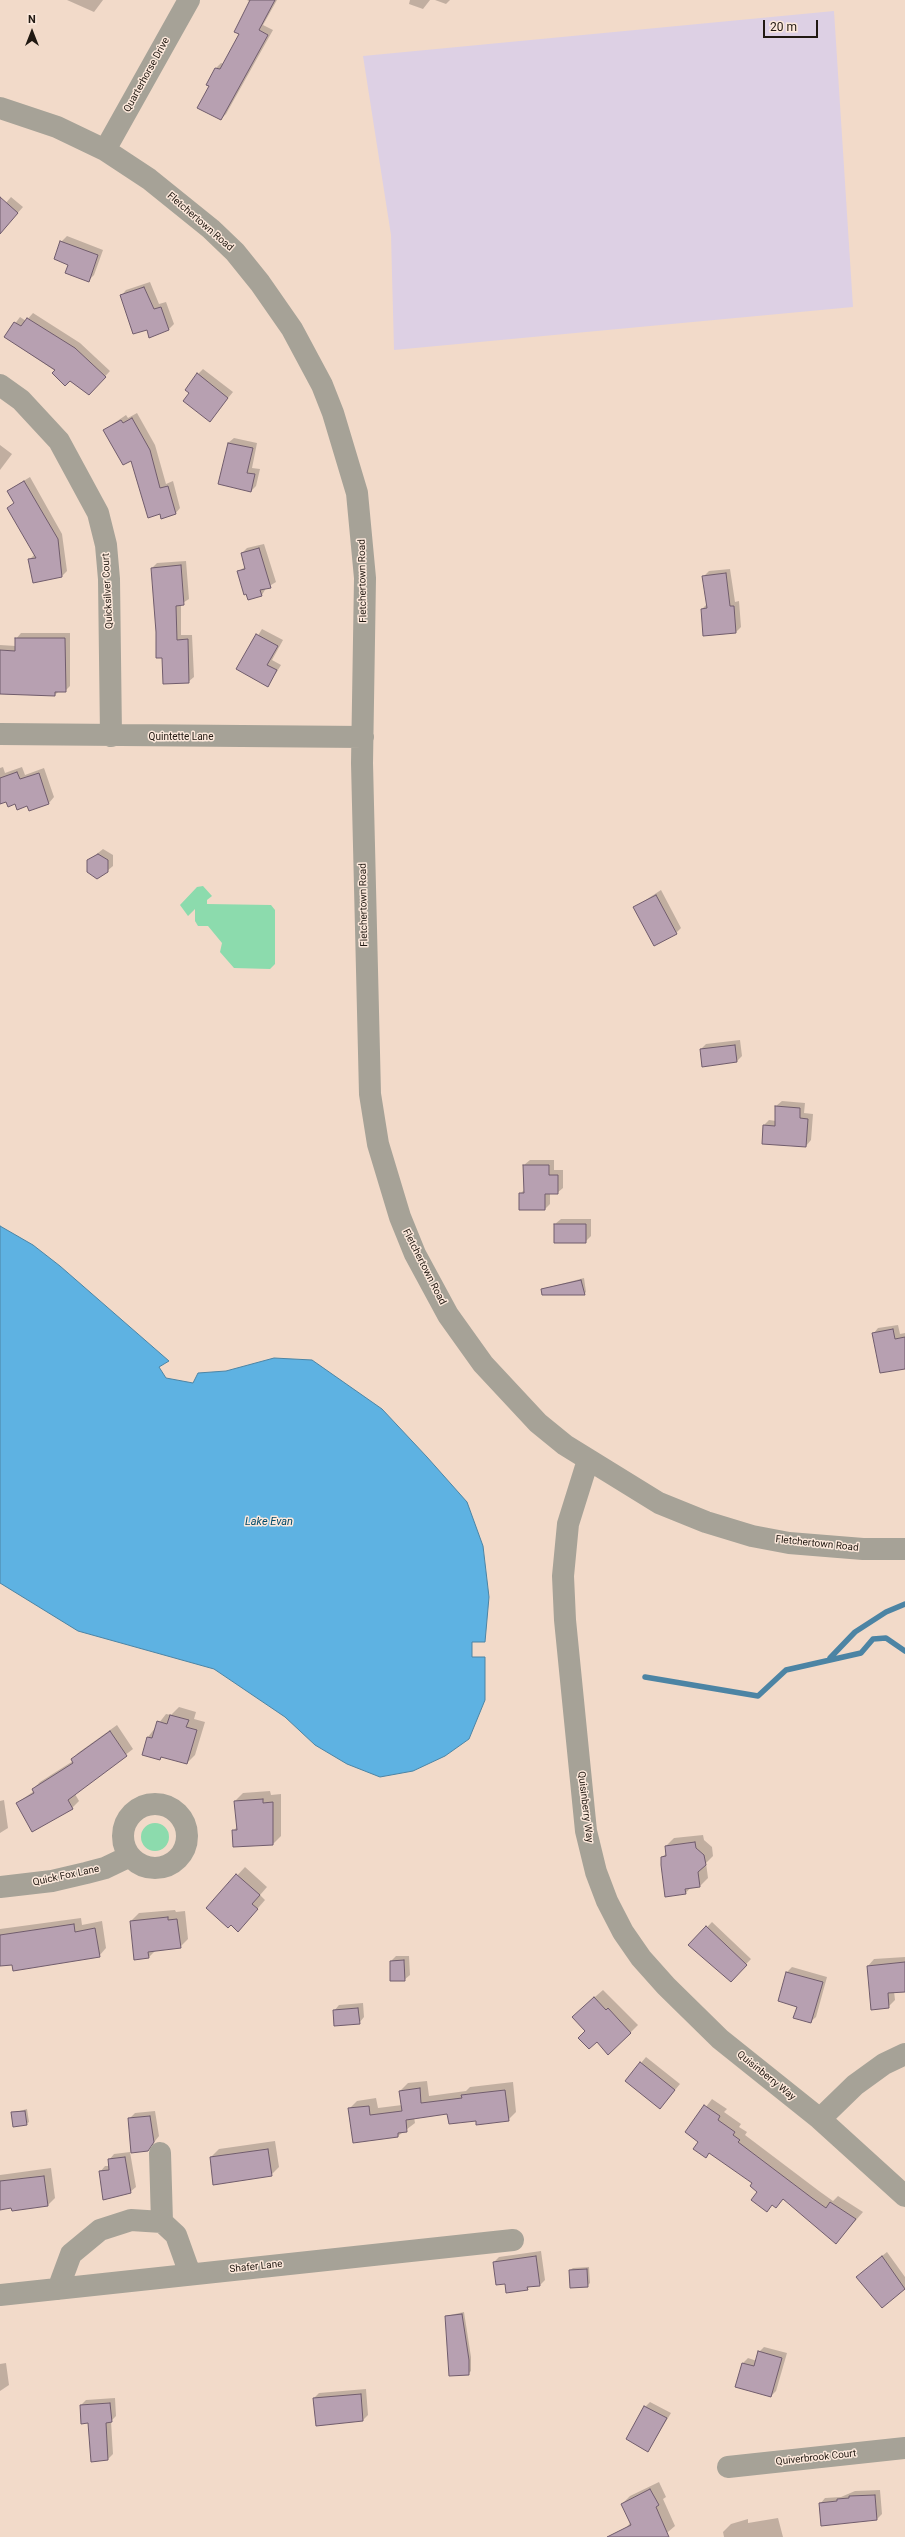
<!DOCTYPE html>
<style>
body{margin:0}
#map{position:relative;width:905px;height:2537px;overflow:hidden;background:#f2dac9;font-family:Roboto,sans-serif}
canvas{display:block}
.north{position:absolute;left:12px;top:12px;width:40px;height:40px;-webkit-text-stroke:3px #fce8db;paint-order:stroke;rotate:0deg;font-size:11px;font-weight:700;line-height:16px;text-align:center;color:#211912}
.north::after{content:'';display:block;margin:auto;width:14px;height:18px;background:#211912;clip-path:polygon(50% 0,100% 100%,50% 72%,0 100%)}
.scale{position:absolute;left:763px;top:20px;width:55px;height:18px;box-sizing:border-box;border:2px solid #211912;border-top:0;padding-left:5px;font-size:12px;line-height:14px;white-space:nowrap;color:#211912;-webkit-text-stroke:3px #fce8db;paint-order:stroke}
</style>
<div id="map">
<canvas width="905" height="2537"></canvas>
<div class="north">N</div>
<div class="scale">20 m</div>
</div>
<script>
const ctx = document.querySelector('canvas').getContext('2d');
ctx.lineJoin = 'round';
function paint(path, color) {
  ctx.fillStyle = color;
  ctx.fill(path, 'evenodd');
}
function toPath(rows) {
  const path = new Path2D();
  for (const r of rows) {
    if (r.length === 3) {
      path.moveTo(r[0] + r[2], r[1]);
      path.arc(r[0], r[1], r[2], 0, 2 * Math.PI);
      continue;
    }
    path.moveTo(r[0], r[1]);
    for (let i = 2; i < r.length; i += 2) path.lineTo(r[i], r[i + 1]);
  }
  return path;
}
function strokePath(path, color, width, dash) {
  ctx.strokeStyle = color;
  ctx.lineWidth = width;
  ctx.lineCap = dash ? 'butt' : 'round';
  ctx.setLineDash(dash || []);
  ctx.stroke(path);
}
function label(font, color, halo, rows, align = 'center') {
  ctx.font = font + ' Roboto,sans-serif';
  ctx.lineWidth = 3;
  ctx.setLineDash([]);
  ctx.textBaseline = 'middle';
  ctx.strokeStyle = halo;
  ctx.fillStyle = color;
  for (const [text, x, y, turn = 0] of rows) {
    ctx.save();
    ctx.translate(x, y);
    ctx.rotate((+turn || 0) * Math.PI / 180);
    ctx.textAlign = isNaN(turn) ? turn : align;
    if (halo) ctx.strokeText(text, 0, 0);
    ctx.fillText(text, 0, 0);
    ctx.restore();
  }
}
paint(toPath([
 [834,11,853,307,394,350,391,235,363,56]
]), '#ddd0e4');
paint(toPath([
 [203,886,212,896,207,900,207,904,271,905,275,910,275,964,270,969,234,968,220,952,222,943,208,926,198,926,195,921,195,909,188,916,180,905,197,887],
 [155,1837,14]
]), '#8cdbad');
const water = toPath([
 [0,1226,33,1245,60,1266,169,1361,159,1367,166,1378,193,1383,198,1373,226,1371,274,1358,312,1360,382,1409,427,1457,467,1502,483,1546,489,1597,485,1642,472,1642,472,1657,485,1657,485,1700,469,1739,445,1756,413,1771,380,1777,347,1764,315,1745,285,1717,214,1669,78,1631,0,1583,0,1226]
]);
paint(water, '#5eb2e2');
strokePath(water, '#4c84a4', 1);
paint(toPath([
 [67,0,103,0,94,12],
 [247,0,277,0,263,25,273,30,226,114,221,119,210,86,216,68,221,63,224,64,240,34,250,2],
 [410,0,430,0,423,9,409,4],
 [435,0,450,0,446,4],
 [11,197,23,207,0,233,0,200,5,204],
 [67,236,103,250,94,275,89,280,70,264,61,242],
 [150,282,159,304,166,302,174,324,168,330,147,329,121,296,126,290],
 [33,313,80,343,110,371,89,394,5,337,20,317,26,321],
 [203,369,233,392,210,420,190,393,198,374],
 [137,413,155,445,166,484,173,481,180,508,175,514,160,513,131,460,104,430,126,415,128,418],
 [234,438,257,443,252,468,260,469,256,486,251,491,228,443],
 [0,445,12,454,0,470],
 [30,477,62,534,67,571,62,576,29,560,35,554,8,508,18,500,7,491],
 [264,544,276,582,266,588,262,595,247,593,238,572,246,566,242,553,247,548],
 [186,561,189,599,181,604,181,635,192,635,194,677,188,682,163,657,157,632,152,568,157,563],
 [730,569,735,602,739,601,741,627,736,632,702,609,707,604,703,577,709,571],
 [262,629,283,640,272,660,281,665,268,686,237,669],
 [21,633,70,633,70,686,65,691,59,691,55,695,0,694,0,645,16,646,16,639],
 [3,767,5,773,22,767,25,775,44,768,54,797,49,803,30,809,28,804,6,801,0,803,0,768],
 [103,849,113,855,113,866,107,871,88,861],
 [661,890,681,928,676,933,635,907],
 [740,1040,742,1056,737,1061,701,1049,706,1044],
 [782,1101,805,1103,804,1113,813,1114,811,1140,806,1146,763,1143,764,1125,769,1120,776,1121,776,1106],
 [530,1160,554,1160,554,1170,563,1170,563,1188,557,1193,550,1193,550,1204,545,1209,520,1194,525,1189,524,1165],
 [561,1219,591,1219,591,1236,585,1242,555,1224],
 [584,1278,586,1292,584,1294,542,1289],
 [898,1325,900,1334,905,1333,905,1368,873,1334,878,1328],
 [179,1707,196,1712,194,1719,205,1722,195,1755,187,1763,163,1756,160,1759,148,1737,166,1714,171,1715],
 [117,1725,133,1749,75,1794,79,1801,72,1808,17,1803,34,1791,33,1789,40,1782,73,1761,72,1760,78,1753],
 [270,1791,271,1795,281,1794,281,1836,273,1844,233,1831,237,1827,235,1801,243,1793],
 [4,1800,8,1828,0,1833,0,1801],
 [703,1835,704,1840,712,1847,713,1856,706,1863,708,1878,700,1886,691,1887,685,1894,662,1857,667,1853,666,1846,674,1838],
 [245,1867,267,1887,260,1895,265,1900,246,1922,231,1924,207,1908],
 [175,1910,176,1912,185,1911,188,1939,180,1947,156,1950,149,1957,131,1921,139,1913],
 [81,1918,82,1925,102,1921,106,1948,99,1956,0,1965,0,1929],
 [712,1922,751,1959,730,1981,690,1945],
 [396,1956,409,1956,410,1975,404,1980,391,1961],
 [905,1957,905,1990,894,1991,895,2000,888,2007,868,1966,874,1959],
 [792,1967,827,1977,816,2017,810,2022,798,2006,787,1972],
 [603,1990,638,2025,630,2033,597,2041,586,2031,581,2009],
 [363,2003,364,2017,359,2023,334,2011,339,2005],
 [646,2057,680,2084,660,2108,626,2081],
 [427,2081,429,2096,466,2091,470,2087,513,2082,516,2112,508,2120,476,2120,448,2113,414,2117,415,2123,398,2136,349,2109,357,2101,376,2098,378,2108,402,2105,400,2091,408,2083],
 [712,2099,727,2109,724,2112,741,2124,739,2127,747,2132,745,2135,819,2191,833,2201,838,2196,863,2212,836,2243,784,2198,759,2192,753,2183,710,2152,706,2157,700,2141,687,2132],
 [27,2109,29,2122,26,2124,12,2113],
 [155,2111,159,2136,148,2150,129,2119,135,2113],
 [275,2141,279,2167,271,2175,211,2157,219,2149],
 [130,2152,136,2187,130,2192,100,2172,105,2166,110,2166,109,2160,114,2154],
 [51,2168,55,2198,47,2206,0,2209,0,2175],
 [541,2251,545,2280,540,2285,531,2286,527,2289,506,2283,494,2262,499,2257],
 [887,2252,905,2277,905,2288,882,2307,862,2272],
 [589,2267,590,2283,587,2286,570,2270,573,2268],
 [464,2312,471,2357,471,2371,468,2374,446,2316],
 [764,2347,787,2353,776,2391,771,2396,736,2386,743,2363,748,2358,757,2361,759,2352],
 [6,2363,9,2385,0,2391,0,2364],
 [366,2389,368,2415,363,2420,317,2425,314,2398,319,2393],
 [115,2398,116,2416,111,2421,113,2454,108,2459,81,2405,86,2400],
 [650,2402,671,2413,648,2451,645,2407],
 [659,2482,666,2497,663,2499,675,2526,662,2537,629,2537,625,2529,631,2522,622,2504,630,2496],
 [880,2490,882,2514,877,2519,820,2504,825,2498,841,2497,855,2491],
 [778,2518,783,2537,724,2537,723,2532,731,2524,748,2519,748,2523]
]), '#0003');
strokePath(toPath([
 [830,1658,855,1632,886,1612,905,1604],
 [645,1677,758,1696,786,1670,861,1653,873,1639,886,1638,905,1651]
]), '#4c84a4', 5.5);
const building = toPath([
 [250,0,275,0,259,30,268,35,221,120,197,108,209,86,206,85,215,68,220,69,239,34,234,32,250,0],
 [0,197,18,213,0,234,0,197],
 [60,241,98,255,89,282,65,273,68,265,54,259,60,241],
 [144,287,154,309,161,307,169,330,149,338,147,330,133,334,120,295,144,287],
 [27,318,75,348,106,377,89,395,70,381,65,386,52,373,55,370,4,337,14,322,21,326,27,318],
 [197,373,228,398,210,422,183,401,189,393,185,390,197,373],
 [132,418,150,450,160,488,168,486,176,514,161,519,160,514,148,518,131,461,123,465,103,430,121,420,123,423,132,418],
 [228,443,253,448,247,473,255,474,251,492,218,484,228,443],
 [24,481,58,539,62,577,33,583,28,559,36,558,7,508,14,503,7,491,24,481],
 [259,548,271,588,260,590,262,596,248,600,246,594,244,595,237,571,245,569,241,553,259,548],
 [181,565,184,605,176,606,177,640,188,639,189,683,163,684,162,658,156,658,156,632,151,568,181,565],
 [726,573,730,606,734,606,736,633,703,636,701,609,707,608,702,576,726,573],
 [256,634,278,646,267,665,277,670,268,687,236,669,256,634],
 [15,638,65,638,66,692,55,692,55,696,0,694,0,650,15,651,15,638],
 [17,772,20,779,39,773,49,804,29,811,27,806,17,810,15,804,8,807,6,802,0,804,0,778,17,772],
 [98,854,108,860,108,872,97,879,87,872,87,860,98,854],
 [656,895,677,934,654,946,633,907,656,895],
 [735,1045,737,1062,702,1067,700,1049,735,1045],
 [775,1106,800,1108,800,1118,808,1119,806,1147,762,1144,763,1125,775,1126,775,1106],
 [523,1165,549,1165,549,1175,558,1175,558,1194,545,1194,545,1210,519,1210,519,1193,524,1193,523,1165],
 [554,1224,586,1224,586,1243,554,1243,554,1224],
 [581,1280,585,1295,542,1295,541,1289,581,1280],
 [893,1329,895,1339,905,1337,905,1369,880,1373,872,1333,893,1329],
 [170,1715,189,1720,186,1727,197,1730,187,1764,161,1757,160,1760,142,1755,147,1737,152,1738,157,1721,167,1724,170,1715],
 [110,1731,127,1756,68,1800,73,1809,32,1832,16,1803,34,1793,32,1789,73,1763,71,1759,110,1731],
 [263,1799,263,1803,273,1802,273,1845,233,1847,232,1830,237,1830,234,1801,263,1799],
 [695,1842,696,1848,704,1855,706,1865,698,1872,700,1887,685,1889,686,1894,665,1897,661,1865,661,1857,666,1856,665,1846,695,1842],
 [236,1874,260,1895,252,1904,258,1909,238,1932,231,1925,228,1928,206,1908,236,1874],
 [168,1917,168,1920,177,1919,181,1948,148,1952,149,1958,134,1960,130,1921,168,1917],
 [74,1924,75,1932,95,1928,100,1957,13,1971,12,1965,0,1966,0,1935,74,1924],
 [706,1926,747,1965,731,1982,688,1945,706,1926],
 [404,1960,405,1981,390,1981,390,1961,404,1960],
 [905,1962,905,1992,888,1993,889,2008,871,2010,867,1966,905,1962],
 [786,1972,823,1982,811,2023,793,2018,797,2007,778,2001,786,1972],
 [594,1997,606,2010,608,2008,631,2033,608,2055,597,2042,589,2049,578,2038,585,2031,572,2017,594,1997],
 [358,2008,360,2024,334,2026,333,2010,358,2008],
 [640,2062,675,2090,660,2109,625,2081,640,2062],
 [420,2088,421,2103,462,2098,461,2095,505,2090,509,2121,476,2125,476,2121,449,2124,447,2114,406,2120,407,2132,398,2133,398,2137,353,2143,348,2108,369,2106,370,2115,402,2111,399,2091,420,2088],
 [704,2105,720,2116,718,2120,735,2132,733,2135,740,2140,738,2142,812,2198,826,2208,830,2202,856,2219,836,2244,783,2199,776,2208,772,2205,767,2212,751,2200,757,2192,750,2186,752,2183,709,2153,706,2158,693,2149,698,2142,685,2132,704,2105],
 [25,2111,27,2125,13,2127,11,2112,25,2111],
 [150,2116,154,2142,148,2151,131,2153,128,2118,150,2116],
 [268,2149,272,2176,213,2185,210,2157,268,2149],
 [125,2157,131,2193,103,2200,99,2171,109,2170,108,2159,125,2157],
 [44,2176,48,2206,12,2211,11,2208,0,2210,0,2181,44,2176],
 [536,2256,540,2286,527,2287,528,2290,506,2293,505,2284,496,2285,493,2262,536,2256],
 [882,2256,905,2289,882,2308,856,2277,882,2256],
 [587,2269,588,2287,570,2288,569,2270,587,2269],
 [462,2314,469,2360,469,2375,449,2376,445,2316,462,2314],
 [758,2351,782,2358,771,2397,735,2387,742,2363,754,2366,758,2351],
 [361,2394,363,2421,316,2426,313,2398,361,2394],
 [110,2403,112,2422,106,2423,108,2460,91,2462,88,2423,81,2424,80,2405,110,2403],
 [644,2406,667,2418,648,2452,626,2439,644,2406],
 [650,2489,659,2505,656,2507,669,2537,607,2537,631,2525,621,2504,650,2489],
 [875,2495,877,2520,821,2526,819,2503,837,2501,837,2499,849,2498,849,2496,875,2495]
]);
paint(building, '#b7a0b1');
strokePath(building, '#705c6c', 1);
strokePath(toPath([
 [0,108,57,127,105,150,149,179,211,229,235,252,260,283,292,329,322,385,333,413,357,493,365,578,362,763,370,1094,378,1144,400,1217,415,1254,448,1315,483,1364,538,1423,565,1445,659,1503,706,1522,752,1536,789,1543,863,1549,905,1549],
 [105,150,189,0],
 [0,385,21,400,59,441,98,513,106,545,109,579,111,736],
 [0,734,363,737],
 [588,1460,568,1524,563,1576,565,1620,586,1831,596,1872,607,1901,623,1932,641,1958,666,1986,720,2039,820,2119,905,2196],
 [155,1836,32],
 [0,1887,52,1881,86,1873,105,1868,130,1856],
 [820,2119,855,2085,884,2064,905,2054],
 [160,2153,162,2222,176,2235,190,2274],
 [58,2289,71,2254,100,2230,131,2220,162,2222],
 [0,2295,513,2240],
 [728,2467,905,2448]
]), '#a6a297', 22);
label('10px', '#211912', '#fce8db', [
 ["Quarterhorse Drive",147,75,-61],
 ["Fletchertown Road",200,222,41],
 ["Fletchertown Road",363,581,-91],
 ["Quicksilver Court",108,591,-93],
 ["Quintette Lane",181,737],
 ["Fletchertown Road",364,905,-91],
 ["Fletchertown Road",424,1267,63],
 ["Fletchertown Road",817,1544,6],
 ["Quisinberry Way",585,1807,83],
 ["Quick Fox Lane",66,1876,-12],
 ["Quisinberry Way",766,2076,39],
 ["Shafer Lane",256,2267,-6],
 ["Quiverbrook Court",816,2458,-6]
]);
label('italic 11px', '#014a6a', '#fce8db', [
 ["Lake Evan",269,1522]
]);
</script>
